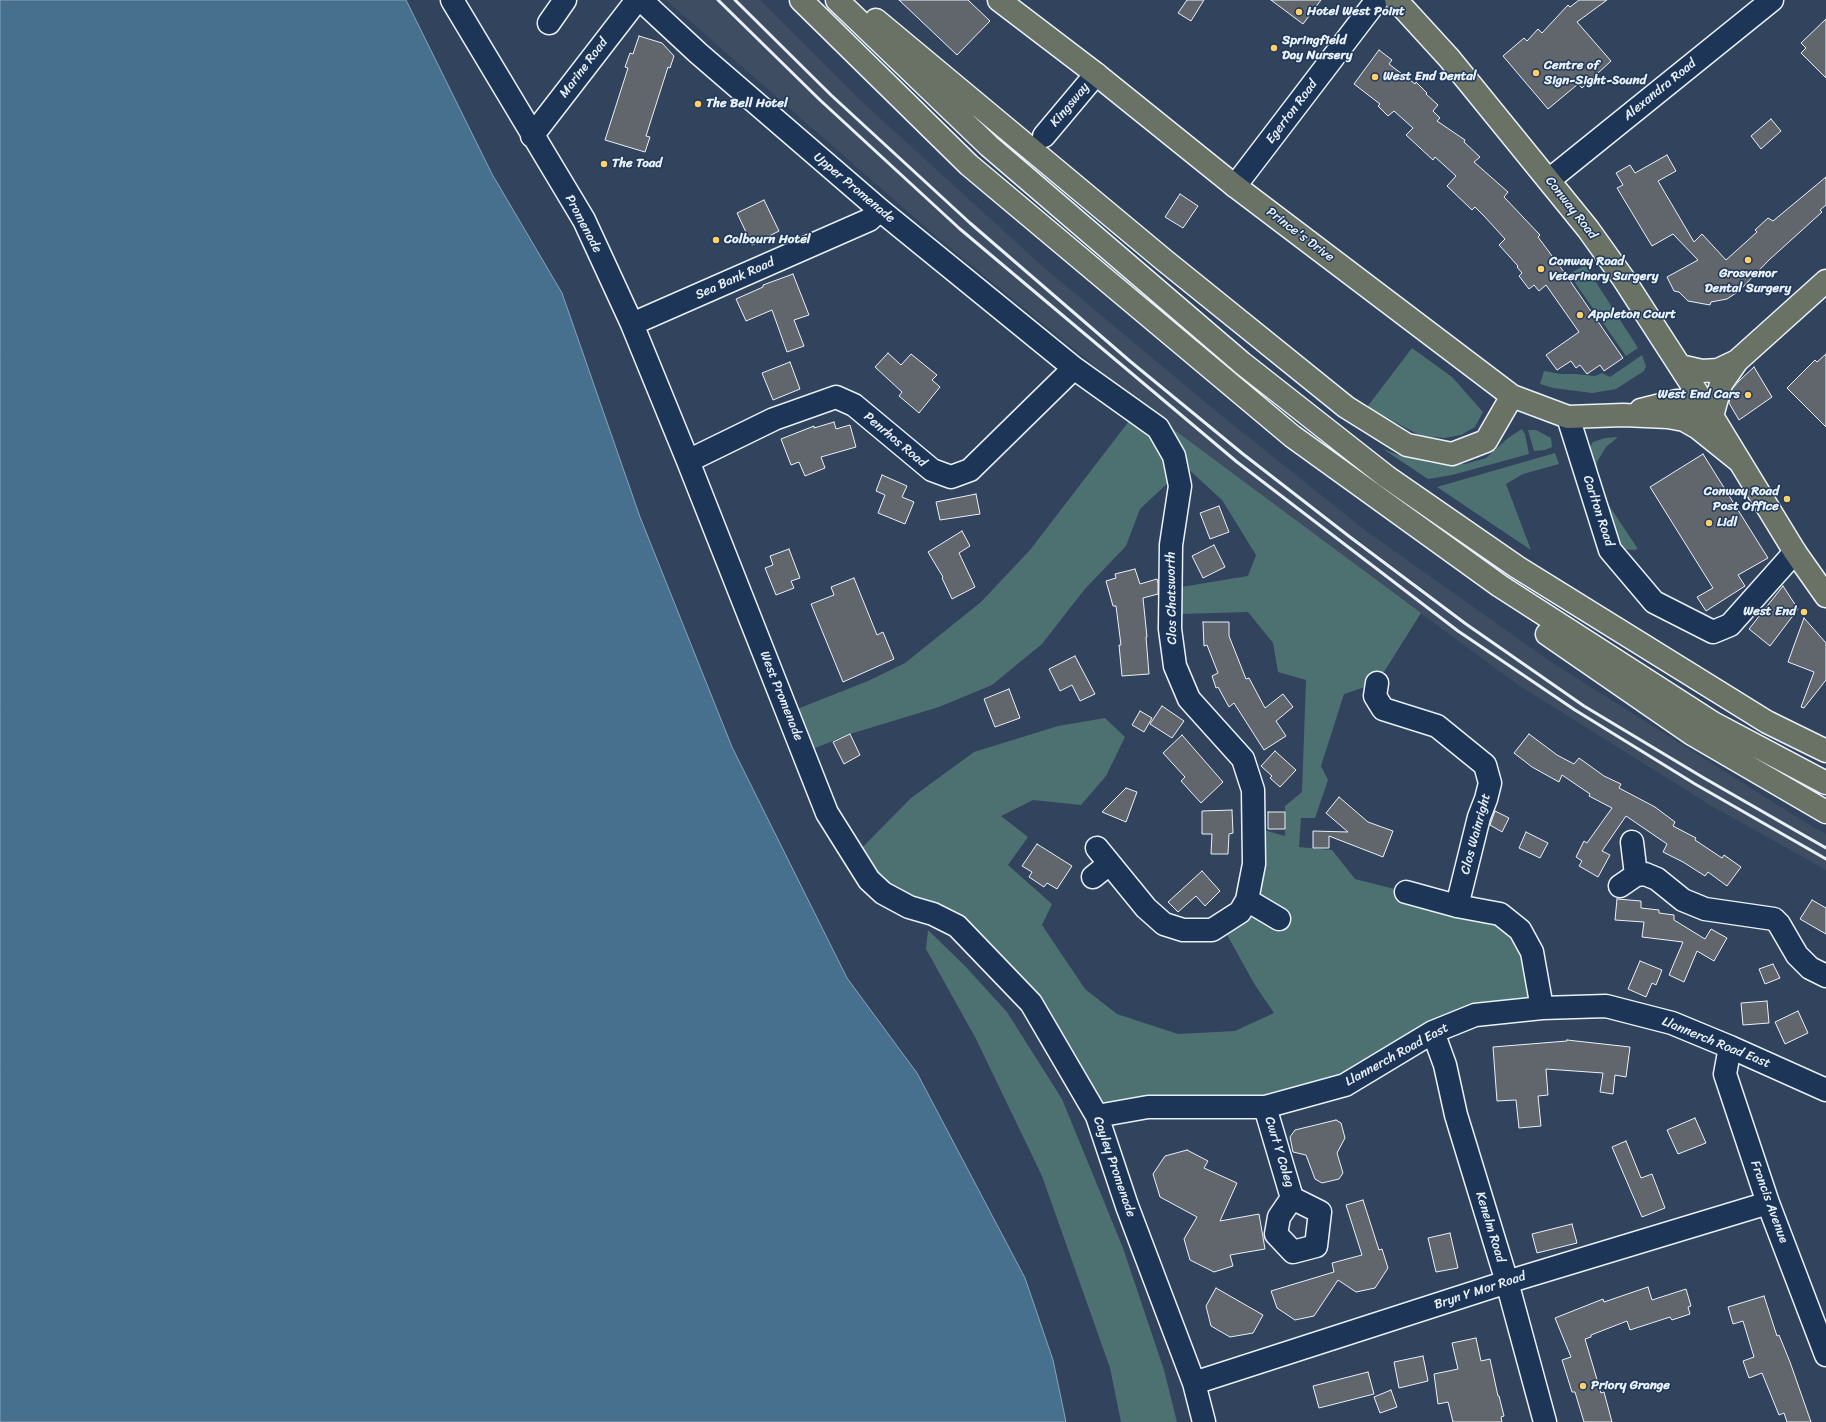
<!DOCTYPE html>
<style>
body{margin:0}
canvas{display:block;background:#31435d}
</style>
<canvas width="1826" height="1422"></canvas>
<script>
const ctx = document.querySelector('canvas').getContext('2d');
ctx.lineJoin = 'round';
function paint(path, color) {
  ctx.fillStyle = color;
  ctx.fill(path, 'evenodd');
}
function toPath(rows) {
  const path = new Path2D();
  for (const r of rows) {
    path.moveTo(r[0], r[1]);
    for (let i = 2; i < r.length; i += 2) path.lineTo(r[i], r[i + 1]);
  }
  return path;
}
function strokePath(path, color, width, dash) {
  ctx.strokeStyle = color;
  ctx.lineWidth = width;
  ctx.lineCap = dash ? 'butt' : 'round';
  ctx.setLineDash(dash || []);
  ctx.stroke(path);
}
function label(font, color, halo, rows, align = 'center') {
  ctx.font = font + ' Sriracha,sans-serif';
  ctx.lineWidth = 3;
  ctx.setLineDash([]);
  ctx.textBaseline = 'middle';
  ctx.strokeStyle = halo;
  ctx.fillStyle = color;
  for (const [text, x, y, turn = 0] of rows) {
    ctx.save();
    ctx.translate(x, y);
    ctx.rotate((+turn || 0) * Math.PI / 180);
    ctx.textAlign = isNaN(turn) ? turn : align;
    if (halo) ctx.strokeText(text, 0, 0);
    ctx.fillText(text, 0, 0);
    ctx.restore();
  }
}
paint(toPath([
 [666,0,760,0,861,101,1041,265,1217,412,1366,531,1548,660,1811,826,1826,834,1826,870,1710,805,1520,686,1195,448,938,238]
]), '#3f4d62');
paint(toPath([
 [1585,265,1638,348,1626,356,1569,274],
 [1412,348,1452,377,1483,412,1475,427,1461,435,1445,438,1421,436,1367,407],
 [1642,355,1646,366,1644,371,1616,389,1592,393,1553,388,1540,384,1544,371,1560,374,1575,374,1595,376,1602,373,1610,377],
 [1136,412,1165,423,1421,613,1377,683,1344,694,1321,766,1328,780,1315,818,1301,818,1299,847,1332,850,1355,879,1406,892,1520,930,1542,1008,1475,1015,1345,1085,1265,1107,1097,1116,1031,1003,957,926,909,907,854,856,911,798,974,752,1058,726,1105,718,1125,737,1106,776,1081,805,1033,800,1001,816,1028,837,1008,865,1052,904,1042,925,1085,989,1117,1014,1178,1034,1235,1031,1274,1013,1255,985,1221,924,1247,900,1264,830,1285,836,1285,806,1302,792,1306,680,1278,672,1273,643,1248,612,1182,614,1181,587,1248,576,1256,555,1222,500,1174,456,1171,480,1140,509,1126,546,1084,590,1042,644,992,685,939,707,850,734,803,753,787,713,868,681,905,663,981,602,1030,550],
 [1522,429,1525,434,1529,454,1452,475,1428,479,1383,449,1396,454,1432,463,1465,464,1486,458,1508,438],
 [1528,430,1536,430,1551,438,1552,447,1545,450,1534,451],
 [1618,437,1606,447,1597,462,1598,483,1608,504,1638,549,1634,550,1622,549,1615,537,1587,452,1593,442,1605,438],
 [1555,453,1559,464,1523,474,1506,484,1531,550,1437,487],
 [928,930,965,966,1007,1012,1062,1099,1123,1248,1164,1370,1177,1422,1121,1422,1110,1368,1042,1176,976,1039,926,949]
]), '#4d7071');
const water = toPath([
 [0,0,406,0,492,174,562,293,640,517,732,747,847,978,917,1073,1025,1278,1053,1360,1066,1422,0,1422,0,0]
]);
paint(water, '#47708f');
strokePath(water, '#87a4b9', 1);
const building = toPath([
 [899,0,968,0,990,21,957,55,899,0],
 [1187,0,1204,0,1191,21,1178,13,1187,0],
 [1271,0,1321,0,1303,24,1271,0],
 [1579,0,1607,0,1577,22,1611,61,1582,88,1578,84,1548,109,1503,56,1524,38,1527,41,1538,29,1542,33,1568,5,1570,7,1579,0],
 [1826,19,1826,78,1801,53,1806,48,1801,43,1826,19],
 [639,36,662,43,674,56,670,68,668,67,646,136,650,137,645,152,605,140,628,68,625,67,630,53,633,54,639,36],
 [1379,50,1392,60,1389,64,1415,84,1416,82,1427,93,1426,94,1438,105,1433,111,1440,118,1437,121,1465,140,1464,142,1480,157,1474,162,1508,192,1504,197,1540,235,1538,237,1564,272,1623,358,1604,371,1600,365,1587,374,1580,365,1576,368,1571,361,1557,370,1546,355,1579,332,1546,285,1539,291,1534,285,1529,289,1519,276,1522,273,1517,267,1518,266,1499,245,1505,239,1485,217,1475,207,1472,210,1447,186,1456,176,1435,157,1433,160,1406,135,1413,128,1394,111,1388,116,1378,106,1380,104,1354,84,1379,50],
 [1771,119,1781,131,1761,149,1751,136,1771,119],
 [1667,155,1676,171,1658,181,1694,242,1702,234,1726,260,1757,232,1755,230,1768,218,1773,221,1826,177,1826,205,1820,210,1822,212,1769,260,1739,291,1727,299,1711,302,1710,305,1688,301,1679,292,1674,291,1667,277,1698,260,1673,234,1652,246,1617,188,1623,185,1616,173,1630,165,1635,173,1667,155],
 [1180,194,1198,206,1183,228,1165,217,1180,194],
 [764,200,779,231,752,245,737,213,764,200],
 [793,274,809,315,794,320,804,346,787,352,772,310,746,321,736,299,763,287,763,285,793,274],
 [888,353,901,365,911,354,937,375,932,380,940,387,919,413,899,396,902,392,875,367,888,353],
 [1826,354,1826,427,1787,388,1815,360,1817,362,1826,354],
 [790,362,800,389,773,400,762,373,790,362],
 [1754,367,1772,397,1739,420,1729,403,1732,389,1739,381,1754,367],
 [834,422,836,429,850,425,856,447,821,457,825,468,805,476,799,462,791,465,781,439,814,426,814,428,834,422],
 [1703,454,1768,558,1738,575,1745,586,1706,611,1697,597,1713,588,1650,487,1703,454],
 [882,475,907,486,902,497,914,502,905,524,878,513,885,495,876,491,882,475],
 [976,494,980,514,940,520,936,502,976,494],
 [1219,506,1229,532,1210,539,1200,513,1219,506],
 [962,531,970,546,959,553,975,587,952,599,942,578,943,577,928,552,962,531],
 [1214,545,1225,567,1203,578,1192,556,1214,545],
 [789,549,800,578,791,581,794,588,776,595,765,568,773,565,770,556,789,549],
 [1135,569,1140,584,1157,579,1158,583,1158,594,1143,598,1147,637,1146,637,1149,674,1122,676,1119,645,1121,645,1116,606,1113,606,1106,581,1116,578,1115,574,1135,569],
 [854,578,877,635,883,632,894,659,843,682,811,604,834,595,831,587,854,578],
 [1783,586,1798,609,1770,646,1749,629,1783,586],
 [1804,618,1826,643,1826,680,1804,708,1801,707,1814,672,1788,662,1804,618],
 [1203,622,1229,622,1229,636,1246,679,1249,678,1265,708,1283,694,1293,707,1276,721,1286,736,1264,750,1234,703,1229,707,1218,687,1216,688,1212,676,1218,673,1207,645,1204,646,1203,622],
 [1075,656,1095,694,1080,701,1072,685,1060,691,1049,669,1075,656],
 [1009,689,1020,718,995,727,984,699,1009,689],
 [1162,706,1184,721,1172,738,1150,724,1162,706],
 [1140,711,1152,718,1144,732,1132,725,1140,711],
 [850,734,860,755,844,764,833,742,850,734],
 [1529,734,1557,755,1574,764,1579,758,1604,776,1621,784,1619,788,1655,807,1675,822,1673,826,1696,838,1695,840,1722,858,1724,855,1741,867,1727,886,1708,872,1705,876,1683,862,1663,852,1667,844,1626,816,1602,851,1610,855,1598,877,1579,866,1582,861,1576,857,1584,841,1587,843,1612,808,1589,796,1590,794,1562,775,1559,782,1532,767,1514,753,1529,734],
 [1182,735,1223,782,1201,803,1181,781,1185,777,1163,753,1182,735],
 [1275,751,1296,770,1280,787,1270,778,1272,776,1261,766,1275,751],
 [1126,788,1137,792,1126,822,1102,812,1126,788],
 [1339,797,1368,822,1393,831,1383,857,1329,836,1329,848,1313,848,1313,831,1348,832,1326,813,1339,797],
 [1232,810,1233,833,1229,834,1228,854,1211,854,1212,834,1202,834,1202,811,1232,810],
 [1495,811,1509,818,1502,832,1490,825,1495,811],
 [1268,812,1285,812,1285,829,1268,829,1268,812],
 [1526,832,1548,843,1540,858,1519,848,1526,832],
 [1037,844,1072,866,1057,889,1047,883,1044,887,1029,877,1032,872,1022,866,1037,844],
 [1202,871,1220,891,1205,906,1196,896,1178,912,1168,902,1202,871],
 [1617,899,1641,901,1641,908,1659,910,1659,913,1674,915,1674,920,1705,939,1711,929,1727,938,1714,961,1697,951,1684,982,1669,975,1683,942,1642,937,1644,922,1615,920,1617,899],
 [1812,900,1826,908,1826,934,1800,919,1812,900],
 [1640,961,1662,970,1656,985,1652,983,1646,997,1628,989,1640,961],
 [1773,964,1780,978,1765,984,1759,969,1773,964],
 [1767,1001,1769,1023,1743,1025,1741,1003,1767,1001],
 [1798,1011,1808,1033,1785,1044,1775,1022,1798,1011],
 [1567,1040,1630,1047,1626,1077,1615,1075,1613,1094,1600,1092,1603,1073,1546,1069,1548,1095,1538,1096,1541,1126,1519,1128,1516,1100,1497,1101,1493,1047,1567,1041,1567,1040],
 [1695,1118,1706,1143,1678,1154,1667,1130,1695,1118],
 [1336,1120,1341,1123,1345,1138,1337,1153,1343,1173,1339,1179,1322,1183,1315,1179,1306,1155,1293,1152,1290,1137,1295,1130,1336,1120],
 [1626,1141,1641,1178,1652,1174,1665,1208,1642,1217,1612,1147,1626,1141],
 [1187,1150,1208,1161,1204,1168,1237,1183,1220,1221,1259,1214,1265,1249,1230,1255,1233,1266,1214,1272,1190,1260,1184,1239,1197,1217,1160,1197,1153,1174,1165,1156,1187,1150],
 [1363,1200,1379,1250,1382,1249,1388,1268,1375,1288,1356,1292,1338,1280,1314,1316,1295,1320,1277,1308,1271,1291,1334,1272,1332,1263,1362,1255,1346,1205,1363,1200],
 [1572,1224,1577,1243,1537,1253,1532,1234,1572,1224],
 [1450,1233,1458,1268,1436,1272,1428,1238,1450,1233],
 [1648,1287,1652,1300,1686,1289,1691,1306,1688,1307,1690,1314,1672,1320,1670,1317,1630,1330,1627,1321,1591,1335,1591,1337,1585,1339,1601,1393,1604,1392,1612,1422,1584,1422,1575,1392,1572,1392,1562,1360,1571,1357,1555,1318,1603,1299,1604,1302,1648,1287],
 [1216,1288,1263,1315,1253,1333,1230,1337,1211,1326,1206,1306,1216,1288],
 [1764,1296,1777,1336,1779,1335,1790,1362,1811,1422,1787,1422,1784,1413,1779,1415,1762,1373,1749,1378,1743,1361,1754,1357,1743,1321,1733,1324,1728,1307,1764,1296],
 [1476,1338,1481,1361,1490,1359,1498,1396,1499,1396,1504,1416,1501,1417,1502,1422,1453,1422,1448,1402,1438,1404,1434,1374,1458,1369,1452,1343,1476,1338],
 [1423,1356,1428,1381,1399,1388,1394,1362,1423,1356],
 [1368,1372,1374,1394,1319,1408,1313,1386,1368,1372],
 [1391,1390,1397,1407,1380,1413,1374,1397,1391,1390]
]);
paint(building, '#61656c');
strokePath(building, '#e8f1f8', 1);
const minor = toPath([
 [452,0,584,220,632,324,688,461,827,813,869,880,883,893,909,907,933,914,957,926,1031,1003,1097,1116,1127,1206,1194,1383,1204,1422],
 [641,0,698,53,880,210,1074,368,1158,428,1174,456,1180,486,1171,545,1170,629,1175,666,1189,699,1243,759,1253,790,1254,864,1247,900,1240,912,1212,930,1183,930,1164,924,1146,908,1097,848],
 [549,23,565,0],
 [532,136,637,0],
 [1044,136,1096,74],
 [1549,180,1772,0],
 [1235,186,1377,0],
 [632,324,869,220,880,210],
 [1568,417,1610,550,1654,602,1713,632,1730,625,1795,552],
 [688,461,774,419,836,397,854,405,932,470,951,477,970,470,1074,368],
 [1377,683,1375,696,1383,709,1437,726,1485,765,1490,783,1486,799,1479,817,1457,906],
 [1632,842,1636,875],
 [1093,877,1109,864],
 [1620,886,1636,875,1645,874,1657,879,1683,900,1705,909,1774,919,1779,924,1797,955,1810,968,1826,976],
 [1406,892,1457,906,1500,914,1520,930,1532,952,1542,1008],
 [1247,900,1279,919],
 [1433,1032,1445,1065,1456,1115,1507,1282,1545,1422],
 [1730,1047,1725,1074,1768,1203,1826,1355],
 [1265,1107,1292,1198,1320,1212,1316,1246,1293,1252,1276,1234,1279,1217,1292,1198],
 [1097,1116,1148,1107,1265,1107,1345,1085,1433,1032,1475,1015,1542,1008,1606,1006,1672,1023,1730,1047,1826,1090],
 [1194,1383,1507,1282,1768,1203]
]);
const major = toPath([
 [999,0,1096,74,1235,186,1512,396,1568,417,1623,415,1668,417,1684,420,1698,428,1739,461],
 [1396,0,1449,58,1588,229,1623,278,1712,416,1795,552,1826,596],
 [1680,366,1702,371,1718,370,1737,361],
 [1641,410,1677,401,1694,403,1712,416,1721,384,1737,361,1826,281]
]);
const highway = toPath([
 [801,0,969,165,1292,436,1500,586,1713,723,1826,783],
 [837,0,989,146,1242,363,1387,477,1517,567,1767,722,1826,751],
 [876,20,1164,260,1346,407,1407,445,1452,454,1486,441,1512,396],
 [1547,634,1692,734,1826,812]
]);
strokePath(minor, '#e8f1f8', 25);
strokePath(major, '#e8f1f8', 25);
strokePath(highway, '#e8f1f8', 25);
strokePath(minor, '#1d3557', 22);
strokePath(major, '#6a7165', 22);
strokePath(highway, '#6a7165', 22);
strokePath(toPath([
 [718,0,820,100,960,229,1237,462,1458,631,1575,710,1695,784,1826,859],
 [735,0,831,95,970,223,1131,362,1243,454,1350,537,1466,624,1584,706,1704,778,1826,848]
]), '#e8f1f8', 3);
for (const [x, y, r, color] of [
 [1299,12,4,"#ffd166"],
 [1274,48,4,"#ffd166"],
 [1536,73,4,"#ffd166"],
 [1375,77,4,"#ffd166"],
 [698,104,4,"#ffd166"],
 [604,164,4,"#ffd166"],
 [716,240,4,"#ffd166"],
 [1748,260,4,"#ffd166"],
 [1541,269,4,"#ffd166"],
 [1580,315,4,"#ffd166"],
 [1748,395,4,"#ffd166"],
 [1787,499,4,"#ffd166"],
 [1709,523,4,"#ffd166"],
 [1804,612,4,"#ffd166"],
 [1583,1386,4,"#ffd166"]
]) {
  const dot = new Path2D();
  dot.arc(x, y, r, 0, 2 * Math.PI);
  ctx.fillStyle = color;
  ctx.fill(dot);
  strokePath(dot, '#1d3557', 1.5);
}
label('bold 13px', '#e8f1f8', '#1d3557', [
 ["Hotel West Point",1307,12],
 ["Springfield",1282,41],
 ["Day Nursery",1282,56],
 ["Centre of",1544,66],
 ["Sign-Sight-Sound",1544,81],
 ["West End Dental",1383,77],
 ["The Bell Hotel",706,104],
 ["The Toad",612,164],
 ["Colbourn Hotel",724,240],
 ["Conway Road",1549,262],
 ["Veterinary Surgery",1549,277],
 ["Grosvenor",1748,274,"center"],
 ["Dental Surgery",1748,289,"center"],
 ["Appleton Court",1588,315],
 ["West End Cars",1740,395,"right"],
 ["Conway Road",1779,492,"right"],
 ["Post Office",1779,507,"right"],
 ["Lidl",1717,523],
 ["West End",1796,612,"right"],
 ["Priory Grange",1591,1386]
], 'left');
label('13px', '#e8f1f8', '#1d3557', [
 ["Marine Road",584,68,-53],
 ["Alexandra Road",1660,90,-39],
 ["Kingsway",1070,105,-50],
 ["Egerton Road",1292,112,-53],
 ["Upper Promenade",854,188,40],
 ["Conway Road",1571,208,52],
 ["Promenade",583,224,62],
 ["Prince's Drive",1300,235,37],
 ["Sea Bank Road",735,279,-24],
 ["Penrhos Road",895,440,40],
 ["Carlton Road",1598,511,72],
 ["Clos Chatsworth",1172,598,-91],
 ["West Promenade",781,696,68],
 ["Clos Wainright",1476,834,-75],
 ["Llannerch Road East",1716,1043,22],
 ["Llannerch Road East",1397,1055,-29],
 ["Cwrt Y Coleg",1279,1152,73],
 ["Cayley Promenade",1114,1167,71],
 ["Francis Avenue",1769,1202,70],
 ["Kenelm Road",1490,1227,73],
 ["Bryn Y Mor Road",1480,1291,-18]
]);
</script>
